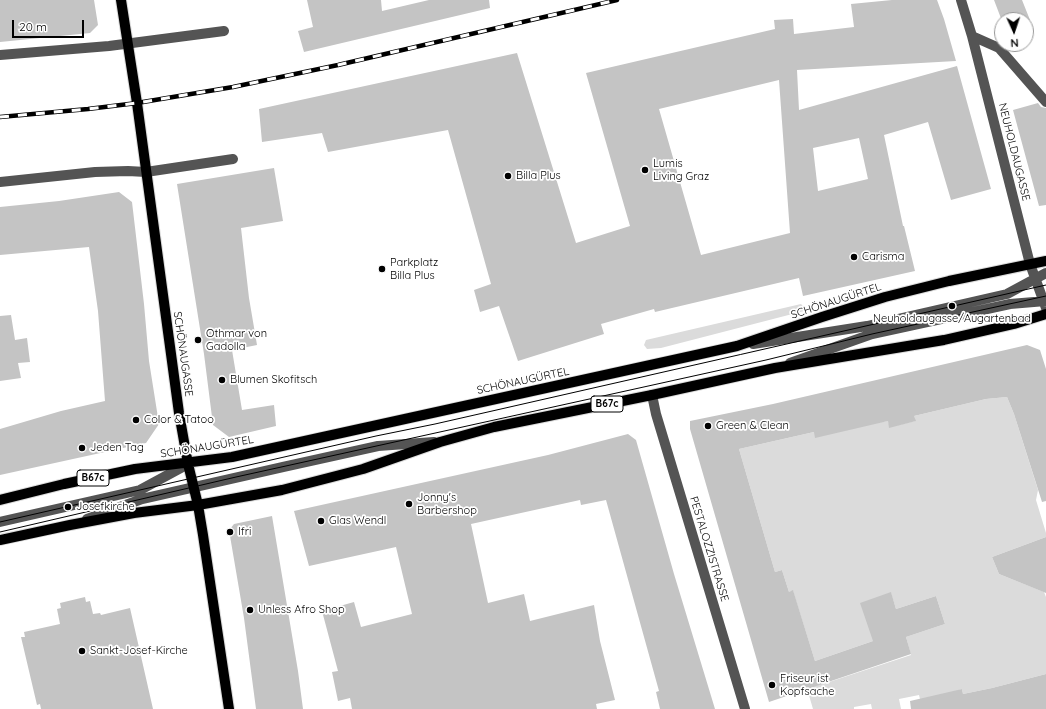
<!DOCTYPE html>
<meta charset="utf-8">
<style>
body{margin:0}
#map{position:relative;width:1046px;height:709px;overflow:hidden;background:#fff;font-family:Quicksand,sans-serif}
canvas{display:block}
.north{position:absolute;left:994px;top:12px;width:40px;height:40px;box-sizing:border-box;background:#fff;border:1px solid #999;border-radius:50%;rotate:177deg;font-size:11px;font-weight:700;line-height:16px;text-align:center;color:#000}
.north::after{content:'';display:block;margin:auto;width:14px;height:18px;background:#000;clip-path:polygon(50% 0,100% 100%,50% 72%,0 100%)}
.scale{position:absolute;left:12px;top:20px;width:72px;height:18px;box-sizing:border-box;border:2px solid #000;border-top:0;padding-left:5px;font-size:12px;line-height:14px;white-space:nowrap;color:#000;-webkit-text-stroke:3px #fff;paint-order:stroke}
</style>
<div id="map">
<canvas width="1046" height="709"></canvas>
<div class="north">N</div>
<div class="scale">20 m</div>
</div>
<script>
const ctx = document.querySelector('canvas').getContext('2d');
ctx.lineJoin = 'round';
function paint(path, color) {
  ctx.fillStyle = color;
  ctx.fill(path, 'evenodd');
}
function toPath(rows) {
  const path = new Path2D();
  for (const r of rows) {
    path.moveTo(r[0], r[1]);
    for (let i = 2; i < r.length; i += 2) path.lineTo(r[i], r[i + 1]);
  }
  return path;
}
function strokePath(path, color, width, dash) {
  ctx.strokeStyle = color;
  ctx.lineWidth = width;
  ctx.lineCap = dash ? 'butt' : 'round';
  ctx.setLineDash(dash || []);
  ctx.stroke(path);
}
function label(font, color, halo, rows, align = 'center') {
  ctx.font = font + ' Quicksand,sans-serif';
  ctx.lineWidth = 3.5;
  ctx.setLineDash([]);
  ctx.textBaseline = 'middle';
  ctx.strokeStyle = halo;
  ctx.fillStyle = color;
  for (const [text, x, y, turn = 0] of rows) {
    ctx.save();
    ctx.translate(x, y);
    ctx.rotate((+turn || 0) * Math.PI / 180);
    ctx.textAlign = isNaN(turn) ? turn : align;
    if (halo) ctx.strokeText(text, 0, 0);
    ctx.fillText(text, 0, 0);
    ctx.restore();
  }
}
paint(toPath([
 [801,304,805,308,804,311,661,348,647,349,644,345,646,340],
 [1007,397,1014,414,1038,490,1036,500,1046,533,1046,537,992,557,999,574,1044,592,1046,597,1046,674,992,688,963,694,962,689,921,703,919,695,899,699,901,709,872,709,871,704,854,707,854,709,813,709,803,675,818,671,823,684,911,655,906,637,945,624,936,596,896,609,891,593,873,641,815,661,793,591,789,592,782,570,775,572,739,449,814,432,888,421,890,427,915,421,914,416,986,399]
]), '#dbdbdb');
paint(toPath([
 [0,0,94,0,98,25,90,33,0,42],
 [307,0,381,0,382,11,429,0,489,0,490,8,304,52,298,31,313,27],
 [892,0,937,0,944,19,956,61,797,70,799,110,957,66,991,189,951,200,928,122,884,135,903,226,904,226,915,271,803,296,799,278,655,312,654,309,601,324,604,334,518,361,499,306,480,312,474,290,491,284,448,130,328,152,322,133,262,142,259,109,517,53,576,243,630,226,586,73,775,29,774,20,793,19,794,34,854,27,851,4],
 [779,80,790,233,701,255,659,109],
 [859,138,868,179,818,191,813,148],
 [994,0,1022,0,1030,20,1026,22,1026,20,1002,20,1002,21],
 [1038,103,1041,107,1046,108,1046,205,1039,206,1013,110],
 [274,168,283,221,241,228,249,298,257,345,232,350,242,410,274,405,276,426,229,437,213,425,204,354,177,184],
 [119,192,132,202,144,304,149,361,159,424,146,443,0,475,0,429,61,411,105,401,98,311,89,247,0,255,0,207,59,201],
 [11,315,15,340,27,338,30,362,18,363,21,378,0,381,0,316],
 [1027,345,1040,350,1046,369,1046,501,1042,502,1014,414,1007,397,986,399,914,416,916,421,889,428,888,421,815,438,814,432,739,449,775,572,782,570,789,592,793,590,815,661,873,641,860,603,891,592,896,609,936,596,945,624,906,637,911,654,769,702,690,429,690,421,773,404],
 [628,434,636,440,674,574,715,709,660,709,656,692,659,691,606,500,581,505,580,500,471,524,488,603,524,594,530,621,594,605,600,641,615,700,596,704,597,709,352,709,350,698,338,701,332,672,338,671,322,611,354,602,361,627,412,614,396,547,309,566,294,511,548,455],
 [272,516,298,671,303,709,256,709,244,618,230,536,230,529,234,524],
 [1046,537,1046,593,999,574,992,557],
 [85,597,86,602,90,601,93,614,100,613,101,615,130,608,153,709,41,709,40,704,37,705,21,637,25,637,24,632,60,624,57,609,61,608,60,603],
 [1046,674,1046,709,911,709,910,701,962,689,963,694,992,688]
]), '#c4c4c4');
const major = toPath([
 [121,0,137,103,179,413,188,464,198,505,203,535,229,709],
 [0,500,64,484,135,469,232,457,737,346,822,317,885,297,949,281,1046,261],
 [0,540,70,525,134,513,198,505,282,490,363,469,440,442,494,427,652,395,775,368,944,340,1014,324,1046,314]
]);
strokePath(major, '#dbdbdb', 12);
strokePath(toPath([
 [961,0,972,36,1030,264,1046,308],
 [972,36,999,48,1046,102],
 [0,55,109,46,224,31],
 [0,182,95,172,128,171,146,172,233,159],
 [753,344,867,326,1007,294,1046,273],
 [790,363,872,334,1010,304,1046,301],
 [652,395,656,414,745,709],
 [87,519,142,499,283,467,378,446,434,442],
 [0,522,140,490,188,464]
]), '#545454', 10);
strokePath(major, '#000', 10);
strokePath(toPath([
 [0,522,376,436,435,424,1046,285],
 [0,532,236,477,766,360,872,334,1046,296]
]), '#000', 1);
const rail = toPath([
 [0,117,88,109,137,103,233,87,338,65,617,0]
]);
strokePath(rail, '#000', 4.5);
strokePath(rail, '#fff', 3, [9]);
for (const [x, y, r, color] of [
 [645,170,4,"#000"],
 [508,176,4,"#000"],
 [854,257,4,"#000"],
 [382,269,4,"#000"],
 [952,306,4,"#000"],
 [198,340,4,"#000"],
 [222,380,4,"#000"],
 [136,420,4,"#000"],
 [708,426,4,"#000"],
 [82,448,4,"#000"],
 [409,504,4,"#000"],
 [68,507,4,"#000"],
 [321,521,4,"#000"],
 [230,532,4,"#000"],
 [250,610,4,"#000"],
 [82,651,4,"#000"],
 [772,685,4,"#000"]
]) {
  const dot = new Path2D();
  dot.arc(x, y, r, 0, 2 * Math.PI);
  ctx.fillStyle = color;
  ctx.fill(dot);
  strokePath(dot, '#fff', 1.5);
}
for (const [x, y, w] of [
 [607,404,32],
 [93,478,32]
]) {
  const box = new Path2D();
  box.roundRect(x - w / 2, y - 8, w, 16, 3);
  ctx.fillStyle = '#fff';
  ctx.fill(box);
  strokePath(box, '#000', 1);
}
label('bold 10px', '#000', null, [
 ["B67c",607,404],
 ["B67c",93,478]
]);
label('11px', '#000', '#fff', [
 ["NEUHOLDAUGASSE",1014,152,76],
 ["SCHÖNAUGÜRTEL",836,301,-18],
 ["SCHÖNAUGASSE",183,354,82],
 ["SCHÖNAUGÜRTEL",523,381,-12],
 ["SCHÖNAUGÜRTEL",207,447,-9],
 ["PESTALOZZISTRASSE",709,549,73]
]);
label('11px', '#000', '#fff', [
 ["Lumis",653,164],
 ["Living Graz",653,177],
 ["Billa Plus",516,176],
 ["Carisma",862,257],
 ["Parkplatz",390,263],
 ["Billa Plus",390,276],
 ["Neuholdaugasse/Augartenbad",952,319,"center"],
 ["Othmar von",206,334],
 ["Gadolla",206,347],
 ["Blumen Skofitsch",230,380],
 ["Color & Tatoo",144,420],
 ["Green & Clean",716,426],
 ["Jeden Tag",90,448],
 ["Jonny's",417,498],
 ["Barbershop",417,511],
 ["Josefkirche",76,507],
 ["Glas Wendl",329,521],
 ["Ifri",238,532],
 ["Unless Afro Shop",258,610],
 ["Sankt-Josef-Kirche",90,651],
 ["Friseur ist",780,679],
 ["Kopfsache",780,692]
], 'left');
</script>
